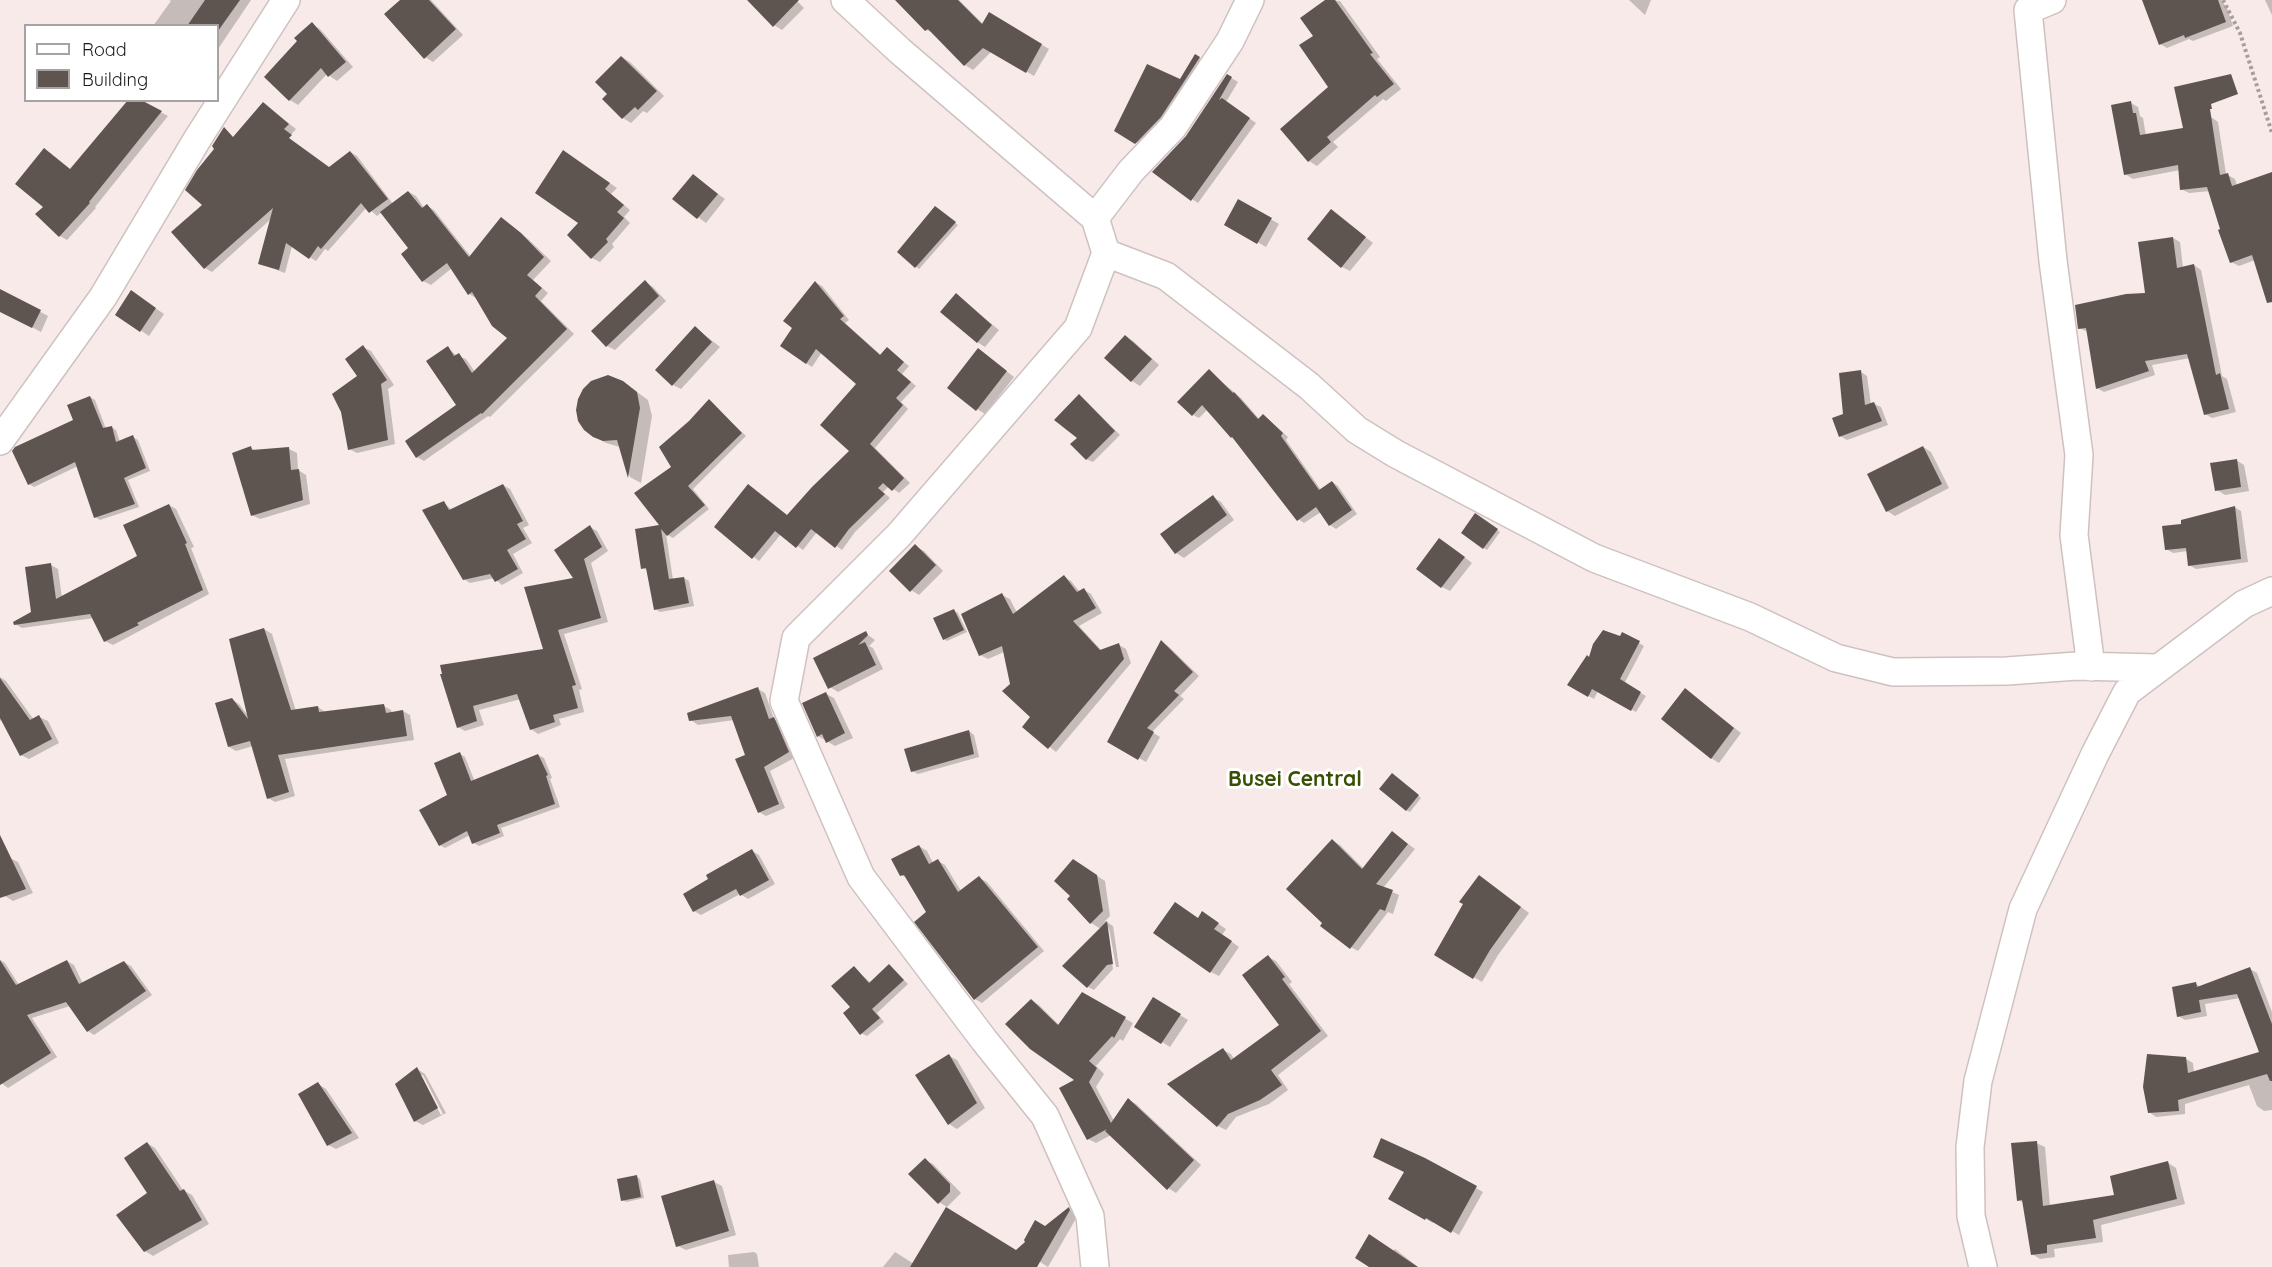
<!DOCTYPE html>
<style>
body{margin:0}
#map{position:relative;width:2272px;height:1267px;overflow:hidden;background:#f7eae8;font-family:Quicksand,sans-serif}
canvas{display:block}
.legend{position:absolute;left:24px;top:24px;width:195px;height:78px;box-sizing:border-box;background:#fff;border:2px solid #a5a3a3;margin:0;padding:8px 10px;list-style:none;font-size:18px;color:#1e1919}
.legend li{display:flex;align-items:center;gap:12px;height:30px}
.legend b{width:30px;border:2px solid #a5a3a3}
</style>
<div id="map">
<canvas width="2272" height="1267"></canvas>
<ul class="legend">
<li><b style="height:8px;background:#fff"></b>Road</li>
<li><b style="height:16px;background:#5e5550"></b>Building</li>
</ul>
</div>
<script>
const ctx = document.querySelector('canvas').getContext('2d');
ctx.lineJoin = 'round';
function paint(path, color) {
  ctx.fillStyle = color;
  ctx.fill(path, 'evenodd');
}
function toPath(rows) {
  const path = new Path2D();
  for (const r of rows) {
    path.moveTo(r[0], r[1]);
    for (let i = 2; i < r.length; i += 2) path.lineTo(r[i], r[i + 1]);
  }
  return path;
}
function strokePath(path, color, width, dash) {
  ctx.strokeStyle = color;
  ctx.lineWidth = width;
  ctx.lineCap = dash ? 'butt' : 'round';
  ctx.setLineDash(dash || []);
  ctx.stroke(path);
}
function label(font, color, halo, rows, align = 'center') {
  ctx.font = font + ' Quicksand,sans-serif';
  ctx.lineWidth = 6;
  ctx.setLineDash([]);
  ctx.textBaseline = 'middle';
  ctx.strokeStyle = halo;
  ctx.fillStyle = color;
  for (const [text, x, y, turn = 0] of rows) {
    ctx.save();
    ctx.translate(x, y);
    ctx.rotate((+turn || 0) * Math.PI / 180);
    ctx.textAlign = isNaN(turn) ? turn : align;
    if (halo) ctx.strokeText(text, 0, 0);
    ctx.fillText(text, 0, 0);
    ctx.restore();
  }
}
paint(toPath([
 [169,0,251,0,218,49,218,26,153,26,171,1],
 [402,0,431,0,463,35,433,62,425,57],
 [754,0,796,0,804,8,782,30,774,25],
 [908,0,959,0,983,24,990,14,1049,49,1034,76,992,51,973,70,965,65,934,33,926,30],
 [1328,0,1340,1,1380,57,1377,59,1401,89,1386,101,1383,99,1333,142,1338,147,1317,166,1309,161,1282,130,1330,87],
 [1629,0,1651,0,1645,15],
 [2143,0,2221,0,2227,8,2233,26,2193,41,2189,39,2167,48,2160,44],
 [2265,0,2272,0,2272,15],
 [312,24,320,29,353,67,337,81,327,74,298,105,290,100,266,77],
 [1196,56,1206,62,1143,147,1116,130,1181,81],
 [622,57,630,62,664,96,647,113,643,111,631,123,623,118,609,94],
 [1228,76,1238,82,1226,102,1256,123,1198,203,1192,199,1187,137],
 [138,100,168,116,95,207,96,208,67,240,60,236,45,206,71,170],
 [2131,103,2138,107,2140,116,2143,118,2146,136,2175,134,2211,117,2218,122,2226,174,2235,179,2237,186,2272,176,2272,293,2255,260,2239,266,2231,262,2210,191,2189,193,2181,189,2180,170,2133,179,2125,174],
 [264,104,296,129,282,145],
 [350,152,357,156,393,204,409,192,416,196,424,208,427,206,434,210,471,257,508,223,528,239,551,261,533,280,548,293,541,301,574,334,490,417,488,416,424,461,417,457,458,406,448,348,457,356,466,359,475,372,509,338,476,298,469,294,452,268,431,285,423,281,410,248,382,212,377,216,367,207,328,251,325,249,316,261,292,246,285,273,260,264,272,218,212,272,205,268,174,232,330,168],
 [571,157,617,188,611,194,630,210,624,217,630,223,612,244,614,247,600,262,592,258,569,235,581,223],
 [693,176,725,199,706,223,674,199],
 [1239,201,1279,224,1266,247,1226,224],
 [939,210,958,225,919,269,899,252],
 [1332,211,1373,243,1350,271,1342,267],
 [2173,238,2180,242,2183,268,2194,265,2201,270,2222,376,2227,379,2236,412,2212,418,2205,414,2190,358,2152,365,2155,375,2104,392,2097,388,2088,332,2079,328,2146,294],
 [645,282,653,287,666,301,615,350,607,346],
 [816,283,822,286,849,320,845,323,882,356,887,349,909,366,902,374,916,386,901,402,908,409,875,448,910,483,899,493,889,486,883,492,890,498,855,532,842,550,817,532,803,550,781,534,759,561,716,527,788,516,851,451,859,384,822,352,812,367,806,363,794,328],
 [3,292,48,316,41,332,0,310,0,298],
 [956,295,999,330,985,347,977,342],
 [139,297,164,314,149,336,117,314],
 [696,328,720,347,681,389,673,385],
 [1125,337,1133,341,1159,365,1140,386,1132,381],
 [363,347,371,351,394,385,388,389,395,444,357,453,349,449],
 [979,350,1014,377,985,414,977,409],
 [1209,371,1241,398,1260,420,1263,416,1269,420,1288,437,1286,440,1321,490,1332,482,1338,486,1357,514,1336,529,1330,525,1321,512,1304,523,1298,519,1236,439,1208,409,1199,418,1193,415],
 [1861,372,1867,376,1871,405,1874,404,1881,407,1888,425,1847,440,1840,436,1845,415],
 [623,382,648,400,652,416,641,483,630,477,620,447,606,443,593,436],
 [1079,396,1085,400,1120,435,1093,462,1086,459,1079,438],
 [90,397,95,400,106,429,111,427,116,430,120,442,133,437,138,440,150,471,128,480,139,507,100,520,95,517,78,466,34,487,29,484],
 [709,401,746,436,693,489,709,509,673,538,666,534,673,580,684,578,689,581,694,606,660,612,655,609,648,571,643,568,661,526,673,467,690,422],
 [1923,447,1931,452,1949,488,1895,516,1887,511],
 [251,448,257,451,289,449,297,453,298,470,306,475,310,504,260,519,252,515],
 [2236,460,2244,465,2249,491,2225,495,2217,490],
 [503,485,510,489,529,525,523,528,532,543,513,554,523,573,502,585,494,578,470,583,464,579,444,503,452,510],
 [1213,497,1221,502,1234,520,1184,558,1176,553],
 [169,505,176,509,194,547,191,548,209,594,113,645,105,641,94,618,22,628,15,624,33,613,51,565,58,569,62,598,139,557],
 [2234,507,2241,511,2248,562,2196,569,2189,565,2188,551,2173,553,2166,549,2183,525],
 [1476,515,1500,532,1487,550,1484,548],
 [590,527,597,531,608,551,591,563,608,622,564,634,582,689,579,690,584,712,559,719,561,725,538,734,531,729,521,699,479,710,484,725,465,731,458,727,442,675,545,650,575,579],
 [1447,544,1472,563,1450,591,1442,587],
 [915,546,924,551,943,571,919,595,911,590],
 [1064,577,1071,581,1080,592,1084,590,1091,594,1102,613,1079,626,1102,651,1119,645,1126,649,1131,663,1056,752,1024,727,1032,717,1011,684,1004,652,988,659,980,655,1002,595,1010,599,1017,613],
 [954,611,958,613,967,632,947,641,944,639],
 [264,629,272,634,296,711,318,707,325,712,384,706,391,710,392,713,403,711,410,715,414,740,285,759,295,796,275,802,268,798,253,746,236,751,229,747,231,699,239,704,249,717],
 [865,633,875,640,869,646,873,648,883,669,838,692,830,687],
 [1623,634,1644,646,1624,684,1646,696,1636,712,1598,691,1594,699,1569,685,1590,659,1620,638],
 [1162,642,1168,646,1199,676,1180,696,1184,699,1152,732,1160,737,1146,762,1109,741],
 [0,677,6,681,34,720,39,717,48,721,59,743,29,759,21,755,2,719,0,721],
 [758,689,765,693,774,719,781,723,796,757,770,771,785,808,766,816,759,812,747,756,734,720,698,725,691,720],
 [1686,690,1741,733,1719,763,1711,758],
 [826,694,834,698,853,738,835,746,818,736],
 [969,731,974,735,979,757,918,774,912,771],
 [460,754,465,757,475,782,538,755,544,758,552,778,550,779,560,807,501,828,504,836,479,846,474,843,470,835,445,848,440,845],
 [1396,777,1421,798,1410,812,1406,810],
 [1400,838,1415,849,1383,888,1399,895,1393,914,1388,912,1358,951,1351,947,1333,841,1340,845,1364,869],
 [919,846,927,851,933,863,938,861,945,865,961,891,979,878,987,882,1044,951,982,1003,975,999,928,913,908,879,902,875],
 [752,851,759,855,775,884,748,899,740,894,701,915,694,911],
 [10,858,18,862,33,893,13,901,5,896,0,885,0,863],
 [1082,866,1105,881,1110,916,1105,921,1113,926,1119,967,1116,967,1109,928,1107,931,1113,969,1094,990,1088,987,1101,929,1091,923,1069,899,1072,896],
 [1488,882,1529,913,1498,955,1482,982,1436,955,1465,904],
 [1210,918,1226,929,1222,935,1239,947,1219,976,1211,972,1198,919],
 [1268,957,1276,961,1292,982,1289,984,1328,1036,1278,1075,1288,1090,1269,1104,1236,1117,1226,1130,1218,1126,1223,1050,1231,1054,1234,1059,1281,1026],
 [0,960,5,963,19,985,67,961,74,965,83,984,124,962,131,966,152,995,94,1035,88,1031,70,1006,32,1018,57,1057,8,1088,0,1082],
 [889,966,908,984,877,1013,884,1022,867,1036,861,1033,852,1007,854,968,871,983],
 [2250,969,2257,973,2272,1012,2272,1110,2264,1111,2257,1106,2249,1085,2185,1104,2185,1114,2156,1117,2149,1112,2186,1059,2193,1063,2194,1072,2261,1053,2240,998,2205,1004,2207,1016,2185,1020,2178,1016,2196,984,2201,987],
 [1082,994,1133,1023,1123,1041,1120,1039,1096,1066,1104,1074,1096,1087,1114,1121,1128,1100,1136,1104,1201,1165,1176,1193,1168,1188,1111,1135,1096,1143,1088,1139,1077,1081,1031,1000,1039,1005,1060,1026],
 [1154,999,1188,1020,1170,1047,1136,1026],
 [949,1056,957,1060,985,1108,957,1129,949,1124],
 [417,1069,425,1074,446,1113,423,1125,415,1121],
 [419,1075,423,1075,443,1114,441,1115],
 [318,1084,326,1089,359,1138,336,1149,328,1145],
 [147,1143,155,1148,183,1190,192,1195,209,1224,153,1256,145,1251,149,1194],
 [2036,1143,2045,1147,2050,1206,2116,1196,2168,1163,2176,1168,2185,1204,2101,1225,2103,1242,2054,1249,2055,1257,2040,1259,2032,1254,2024,1203,2018,1200],
 [925,1160,933,1164,961,1193,947,1207,939,1202],
 [1424,1160,1483,1192,1459,1235,1434,1221,1433,1223,1391,1199],
 [637,1177,640,1179,644,1198,626,1202,623,1200],
 [714,1182,722,1186,736,1235,686,1250,678,1246],
 [1069,1209,1078,1215,1048,1267,1040,1262,1036,1255,1046,1228],
 [1395,1249,1418,1267,1372,1267,1393,1251],
 [754,1252,757,1254,759,1267,729,1267,728,1255],
 [895,1252,914,1264,1030,1267,883,1267]
]), '#0003');
paint(toPath([
 [205,0,240,0,218,31,218,26,187,26],
 [400,0,429,0,456,29,424,59,384,14],
 [747,0,799,0,773,27],
 [895,0,958,0,982,24,989,12,1042,44,1026,73,983,48,964,66,928,29,925,31],
 [1325,0,1335,0,1373,53,1370,54,1394,84,1377,97,1375,95,1327,137,1331,142,1308,162,1280,129,1328,87,1299,45,1313,36,1300,18],
 [2142,0,2218,0,2226,22,2185,38,2184,35,2159,45],
 [312,22,346,62,328,77,321,68,289,101,264,77,297,41,294,38],
 [1195,54,1200,57,1161,117,1135,144,1114,131,1147,64,1180,79],
 [621,56,657,91,638,110,635,107,622,119,602,99,607,94,595,82],
 [1227,74,1232,77,1219,100,1222,98,1250,118,1191,201,1152,172,1186,136],
 [2231,74,2238,94,2211,104,2212,109,2210,109,2220,175,2228,173,2232,186,2272,172,2272,302,2267,303,2252,255,2230,263,2218,230,2220,229,2207,187,2180,190,2178,165,2124,175,2111,105,2131,101,2133,113,2136,113,2140,135,2183,128,2174,87],
 [128,100,141,100,162,111,89,202,90,203,59,237,35,214,43,207,15,184,44,148,70,169],
 [263,102,289,124,284,129,292,135,289,138,329,167,350,151,388,199,369,213,361,203,321,249,318,246,309,259,286,243,279,270,258,264,273,208,204,269,171,232,202,205,185,190,197,170,214,149,212,146,224,127,233,137],
 [563,150,610,183,605,189,624,205,617,212,624,218,606,239,608,242,591,259,567,235,578,223,535,193],
 [693,174,718,194,697,219,672,199],
 [408,191,422,208,427,204,469,257,501,217,521,233,544,257,527,275,542,288,535,296,567,329,482,414,481,413,416,458,405,441,456,405,426,361,448,346,454,356,459,353,472,373,507,338,492,326,472,292,468,295,447,263,422,282,401,254,408,248,380,212],
 [1238,199,1272,218,1257,244,1224,225],
 [935,206,956,222,915,268,897,252],
 [1331,209,1366,237,1341,268,1307,239],
 [2173,237,2177,268,2194,264,2216,375,2220,373,2229,409,2204,415,2187,354,2145,361,2149,371,2096,389,2086,328,2078,329,2075,305,2126,294,2145,293,2138,242],
 [645,280,659,296,606,347,591,331],
 [815,281,844,316,840,319,880,355,887,347,904,362,897,370,911,382,896,398,903,405,870,444,904,478,892,491,883,483,878,488,885,494,849,529,835,548,811,529,796,548,775,531,752,559,714,527,748,484,787,515,812,487,849,451,820,425,856,384,816,349,806,364,780,346,792,328,783,321],
 [0,289,41,310,32,328,0,312],
 [131,290,156,308,140,332,115,315],
 [956,293,992,325,977,343,940,312],
 [695,326,712,342,672,386,655,370],
 [1125,335,1152,359,1131,382,1104,358],
 [363,345,387,380,381,384,388,440,348,450,341,412,332,394,357,376,345,359],
 [978,348,1007,371,976,411,947,388],
 [1209,369,1233,393,1234,392,1258,419,1263,414,1283,433,1281,436,1319,490,1332,481,1352,510,1329,526,1316,507,1297,521,1232,437,1231,438,1202,405,1192,416,1177,402],
 [1861,370,1865,405,1874,402,1882,421,1839,437,1832,418,1843,414,1839,373],
 [608,375,623,381,637,392,640,408,628,478,617,440,603,441,593,437,584,430,578,421,576,410,578,399,583,389,591,381],
 [1079,394,1115,431,1086,460,1070,444,1077,438,1054,420],
 [90,396,103,428,112,426,116,442,133,435,146,468,124,478,135,504,94,518,75,462,28,485,12,451,15,447,73,420,67,405],
 [709,399,742,433,688,486,705,505,667,536,661,529,669,579,684,577,689,603,654,610,646,568,641,569,635,529,659,525,634,493,671,467,659,447,689,421],
 [251,446,252,450,289,447,291,470,299,469,303,500,251,516,232,453],
 [1923,446,1942,484,1886,512,1867,474],
 [2237,459,2241,487,2215,491,2210,463],
 [503,484,523,521,517,524,526,539,507,550,518,569,495,582,490,574,463,580,422,510,444,501,449,510],
 [1213,495,1227,515,1175,554,1160,534],
 [169,504,187,543,185,544,203,590,137,623,139,625,104,642,90,614,14,625,13,622,31,612,25,567,51,563,56,599,137,556,123,525],
 [2235,506,2241,559,2188,566,2186,548,2165,550,2162,526,2181,524,2181,520],
 [1475,513,1498,529,1483,549,1461,533],
 [590,525,602,547,584,559,601,618,558,630,576,685,572,686,578,708,553,715,555,722,530,730,517,694,473,706,477,721,457,728,440,674,442,674,440,665,543,649,524,587,573,578,554,550],
 [1439,538,1465,557,1441,588,1416,569],
 [915,544,936,565,910,592,889,571],
 [1064,575,1077,592,1084,588,1096,608,1073,621,1100,650,1119,643,1124,659,1048,749,1022,727,1030,717,1002,691,1010,684,1002,646,979,656,961,614,1002,593,1013,614],
 [954,609,964,630,943,640,933,618],
 [264,628,291,710,318,706,319,712,384,704,386,713,403,710,407,736,278,755,289,792,267,799,250,741,228,747,215,703,232,698,248,719,229,639],
 [1603,630,1620,636,1622,632,1640,641,1620,679,1641,692,1631,711,1592,689,1588,697,1567,685,1587,655,1589,657,1593,644],
 [866,631,868,635,858,645,865,642,876,665,828,689,813,658],
 [1161,640,1193,672,1174,691,1179,695,1147,728,1154,732,1138,760,1107,742],
 [0,678,30,720,39,715,52,739,20,756,0,718],
 [758,687,769,719,774,717,789,752,764,767,779,804,758,813,735,759,745,755,731,716,689,721,687,713],
 [1685,688,1734,728,1711,759,1661,719],
 [826,692,845,733,826,743,822,734,817,737,802,703],
 [969,730,974,754,911,772,904,749],
 [460,752,471,781,538,754,548,775,546,776,555,804,497,825,500,833,472,844,467,831,439,846,419,810,447,795,434,763],
 [1392,773,1419,795,1406,811,1379,789],
 [1392,831,1408,844,1376,884,1393,890,1385,911,1380,909,1350,949,1320,926,1322,923,1286,889,1332,839,1362,869],
 [0,835,26,889,0,898],
 [919,845,929,864,938,859,958,892,979,876,1038,947,974,1000,914,922,926,912,904,875,900,876,891,859],
 [752,849,769,880,740,896,736,889,693,912,683,894,708,879,706,875],
 [1073,859,1097,875,1103,911,1090,924,1067,899,1070,896,1054,881],
 [1479,875,1521,907,1490,950,1473,979,1434,955,1463,904,1459,902],
 [1175,902,1198,918,1202,911,1219,923,1214,929,1232,941,1210,973,1153,933],
 [1107,921,1113,964,1107,965,1087,988,1062,966],
 [1268,955,1285,977,1282,979,1321,1031,1271,1070,1282,1085,1260,1100,1228,1114,1217,1127,1167,1084,1223,1048,1231,1060,1279,1025,1242,975],
 [0,960,16,985,67,960,79,984,124,961,146,991,87,1032,66,1002,27,1015,51,1053,0,1085],
 [889,964,904,980,872,1009,880,1018,860,1035,843,1013,850,1007,831,986,854,966,869,983],
 [2250,967,2272,1024,2272,1081,2270,1081,2267,1074,2178,1100,2179,1111,2148,1113,2143,1087,2147,1054,2186,1057,2188,1073,2259,1052,2237,994,2199,1000,2201,1012,2177,1017,2172,987,2196,982,2197,987],
 [1082,992,1126,1017,1114,1038,1112,1036,1089,1061,1097,1068,1089,1082,1111,1123,1128,1098,1194,1160,1167,1190,1105,1131,1107,1129,1087,1140,1059,1088,1074,1080,1030,1049,1005,1024,1031,999,1058,1025],
 [1153,997,1181,1014,1161,1044,1134,1027],
 [949,1054,977,1103,948,1125,915,1075],
 [417,1067,438,1108,414,1122,395,1084],
 [318,1082,352,1133,327,1146,298,1094],
 [1381,1138,1425,1158,1477,1186,1451,1233,1426,1218,1425,1220,1388,1199,1404,1172,1373,1157],
 [2037,1141,2043,1206,2114,1195,2110,1176,2168,1161,2177,1199,2093,1220,2096,1238,2047,1245,2047,1253,2031,1255,2022,1200,2017,1201,2011,1143],
 [147,1142,180,1191,184,1189,202,1220,144,1252,116,1215,147,1193,124,1158],
 [925,1158,950,1184,950,1192,938,1204,908,1174],
 [637,1175,641,1197,621,1201,617,1179],
 [714,1180,729,1231,676,1247,661,1196],
 [946,1207,1016,1250,1025,1242,1024,1240,1035,1220,1045,1226,1069,1207,1070,1210,1037,1267,910,1267],
 [1369,1234,1418,1267,1369,1267,1355,1258]
]), '#5e5550');
const street = toPath([
 [845,0,900,51,1095,218,1106,253,1166,276,1309,386,1357,430,1396,454,1594,558,1750,617,1836,658,1893,672,2007,671,2077,666,2157,668],
 [2052,0,2028,10,2053,261,2079,455,2074,535,2091,667],
 [1095,218,1131,171,1173,127,1230,41,1250,0],
 [0,441,103,297,198,138,286,0],
 [1095,1267,1090,1216,1045,1116,984,1040,861,877,784,701,796,638,899,535,1078,328,1106,253],
 [1983,1267,1971,1216,1970,1147,1978,1081,2023,909,2095,754,2127,692,2244,604,2272,591]
]);
strokePath(street, '#cec2c0', 30);
strokePath(toPath([
 [2223,0,2240,33,2272,133]
]), '#a79d9c', 4, [3, 3]);
strokePath(street, '#fff', 27);
label('bold 21px', '#395002', '#fff', [
 ["Busei Central",1295,780]
]);
</script>
